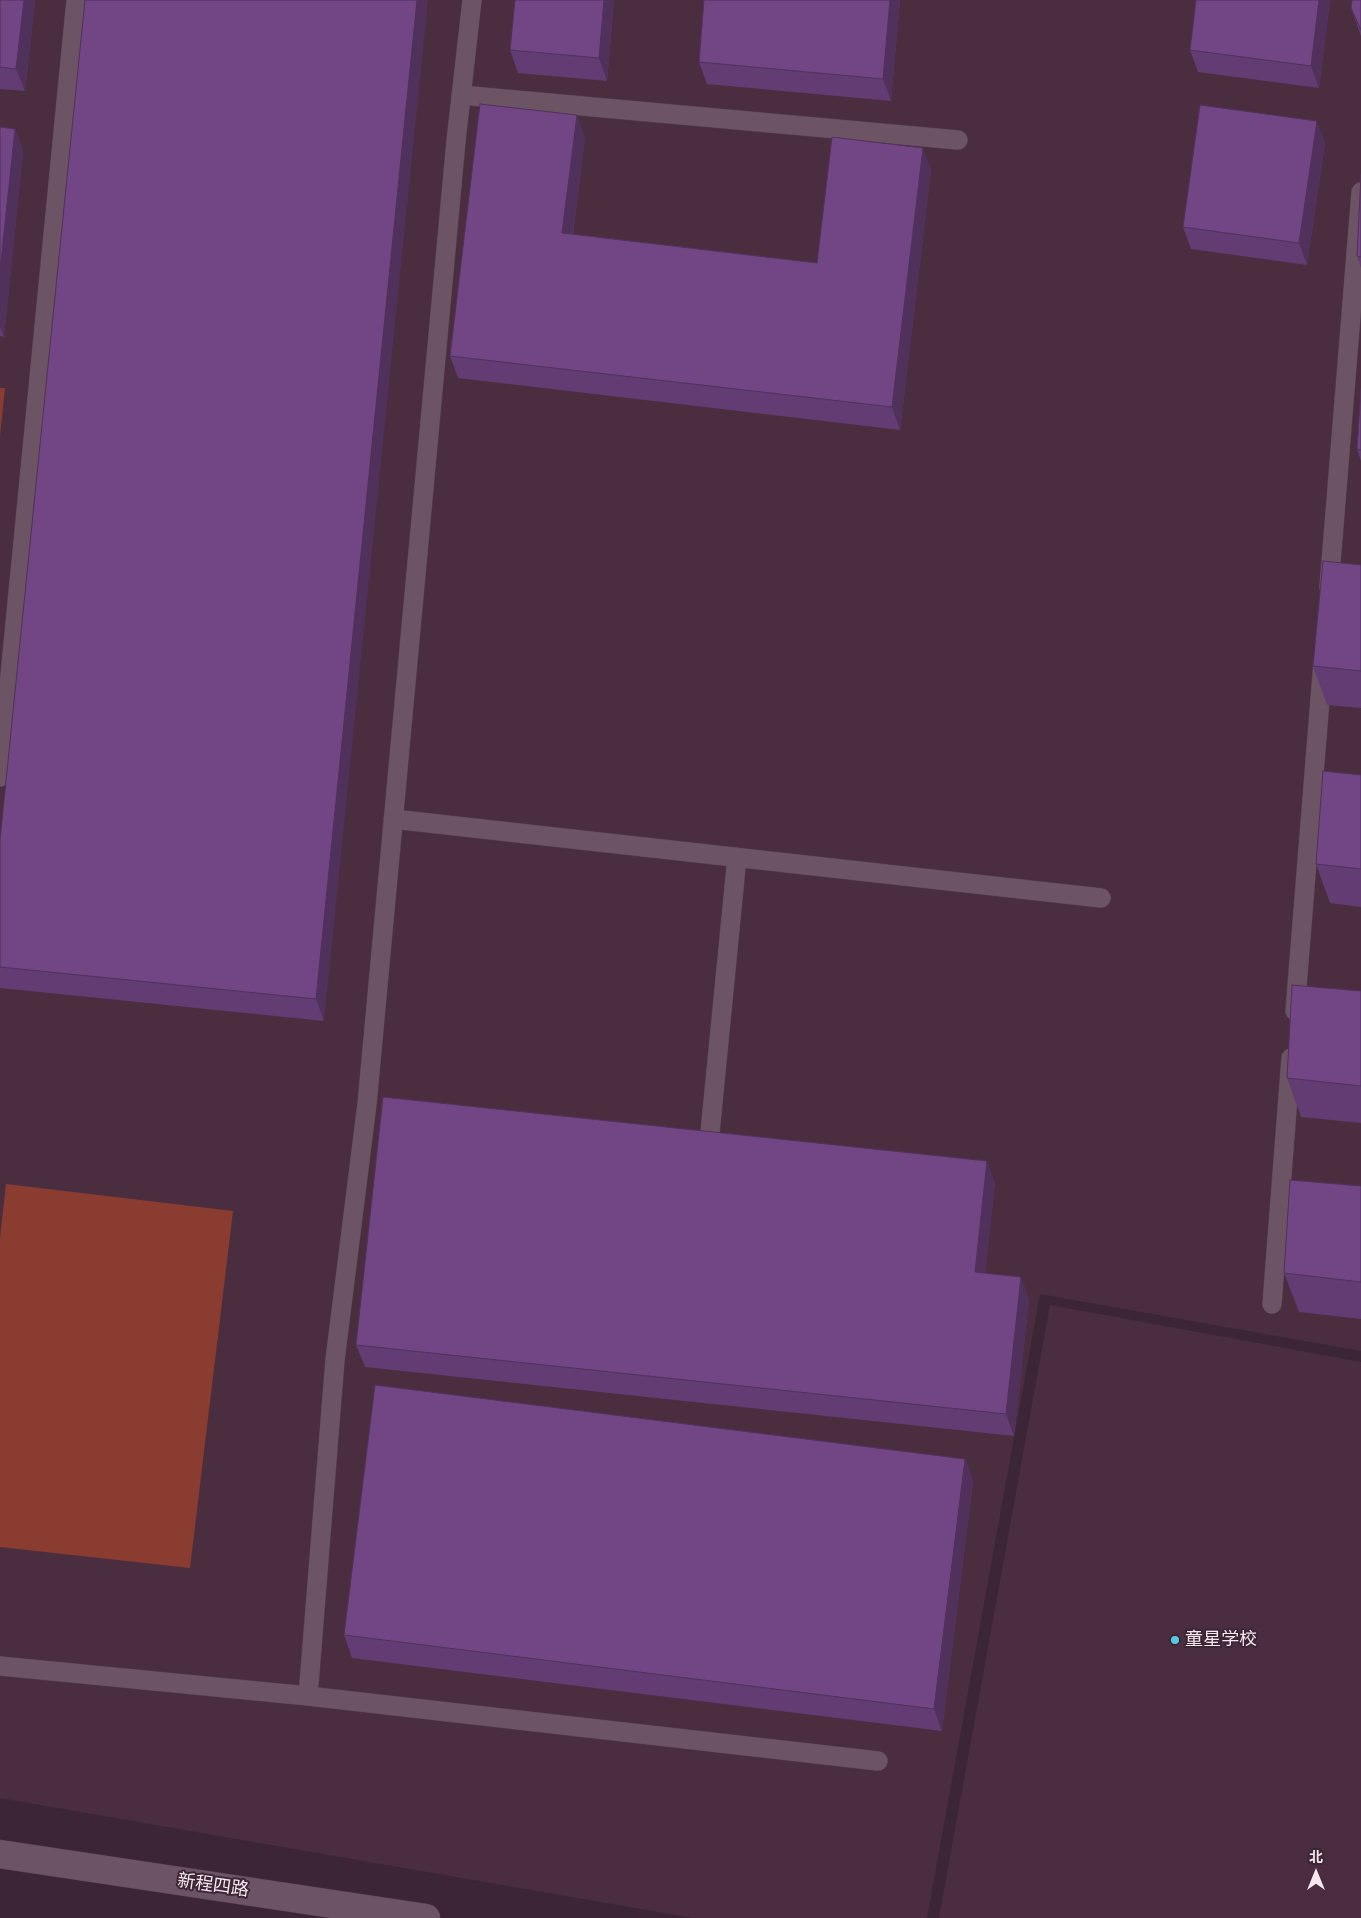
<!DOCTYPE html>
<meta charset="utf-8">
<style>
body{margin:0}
#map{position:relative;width:1361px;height:1918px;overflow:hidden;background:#3c2635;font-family:Signika,"Noto Sans SC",sans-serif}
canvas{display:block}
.north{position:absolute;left:1291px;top:1848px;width:50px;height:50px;-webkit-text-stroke:4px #3c2635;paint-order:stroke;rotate:0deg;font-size:14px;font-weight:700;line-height:20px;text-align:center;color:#f5e6ef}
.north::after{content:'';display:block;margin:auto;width:18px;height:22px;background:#f5e6ef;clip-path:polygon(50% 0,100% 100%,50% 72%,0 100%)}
</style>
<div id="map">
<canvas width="1361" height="1918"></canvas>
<div class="north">北</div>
</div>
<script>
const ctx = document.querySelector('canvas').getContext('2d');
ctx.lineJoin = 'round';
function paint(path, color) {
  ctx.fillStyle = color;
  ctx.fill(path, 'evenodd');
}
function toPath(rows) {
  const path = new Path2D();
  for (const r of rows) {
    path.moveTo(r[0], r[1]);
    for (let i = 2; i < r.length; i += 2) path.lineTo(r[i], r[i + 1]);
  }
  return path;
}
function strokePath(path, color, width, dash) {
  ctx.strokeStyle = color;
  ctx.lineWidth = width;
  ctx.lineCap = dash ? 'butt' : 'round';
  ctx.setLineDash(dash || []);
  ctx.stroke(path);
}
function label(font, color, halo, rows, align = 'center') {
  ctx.font = font + ' Signika,"Noto Sans SC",sans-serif';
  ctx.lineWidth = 4;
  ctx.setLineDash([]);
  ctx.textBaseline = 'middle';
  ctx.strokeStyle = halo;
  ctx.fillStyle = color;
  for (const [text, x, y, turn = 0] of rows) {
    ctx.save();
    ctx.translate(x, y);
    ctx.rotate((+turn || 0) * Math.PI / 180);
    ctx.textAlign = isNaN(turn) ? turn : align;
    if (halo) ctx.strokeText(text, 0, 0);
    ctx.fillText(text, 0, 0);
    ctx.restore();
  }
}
paint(toPath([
 [0,0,1361,0,1361,1351,1040,1294,927,1918,693,1918,0,1798],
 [1050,1305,1361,1362,1361,1918,939,1918]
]), '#4a2e40');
paint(toPath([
 [0,388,5,388,0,436],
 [6,1184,233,1211,190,1568,0,1547,0,1238]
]), '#8a3c31');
const service = toPath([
 [461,95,958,140],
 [1329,587,1361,192],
 [0,777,76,0],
 [393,819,1101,898],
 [1295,1011,1323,662],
 [708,1153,737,857],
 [1272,1304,1291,1058],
 [0,1666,308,1696,878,1761],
 [308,1696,335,1360,367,1104,456,141,472,0]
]);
const tertiary = toPath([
 [0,1854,426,1918]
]);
strokePath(service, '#55424f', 20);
strokePath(tertiary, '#55424f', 29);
strokePath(service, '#6d5464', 19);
strokePath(tertiary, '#6d5464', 28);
paint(toPath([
 [0,0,35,0,25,91,0,89],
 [85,0,324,1021,0,988,0,840],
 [515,0,614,0,607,81,518,73,510,50],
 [704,0,900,0,891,101,707,84,699,62],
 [1196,0,1330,0,1319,88,1198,72,1190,50],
 [1361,0,1361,36,1351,8],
 [0,127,15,129,23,151,4,337,0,336],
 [585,138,573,234,817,263,931,170,900,430,458,378,450,356],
 [1325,143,1307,265,1191,249,1183,227],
 [1361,174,1361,268,1357,256],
 [1361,389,1361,461,1357,449],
 [1361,565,1361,708,1327,705,1313,666],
 [1361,775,1361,907,1330,903,1316,864],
 [1361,991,1361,1123,1301,1117,1287,1078],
 [995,1183,985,1273,1029,1299,1014,1436,365,1367,356,1345],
 [1361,1186,1361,1319,1299,1312,1284,1273],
 [965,1459,973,1481,942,1731,352,1658,344,1635]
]), '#623c72');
paint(toPath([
 [24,0,35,0,25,91,16,69],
 [417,0,428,0,324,1021,316,999],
 [604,0,614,0,607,81,599,58],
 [890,0,900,0,891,101,883,79],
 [1319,0,1330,0,1319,88,1311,66],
 [577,115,585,138,570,255,562,233],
 [1317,121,1325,143,1307,265,1299,243],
 [15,129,23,151,4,337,0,327,0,271],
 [923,148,931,170,900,430,892,407],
 [987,1161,995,1183,983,1294,975,1272],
 [1021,1277,1029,1299,1014,1436,1006,1414],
 [965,1459,973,1481,942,1731,934,1709]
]), '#50315c');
const building = toPath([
 [0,0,24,0,16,69,0,67,0,0],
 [85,0,417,0,316,999,0,967,0,840,85,0],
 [515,0,604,0,599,58,510,50,515,0],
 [704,0,890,0,883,79,699,62,704,0],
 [1196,0,1319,0,1311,66,1190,50,1196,0],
 [1352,0,1361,0,1361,30,1351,8,1352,0],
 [480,104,577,115,562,233,817,263,832,137,923,148,892,407,450,356,480,104],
 [1200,105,1317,121,1299,243,1183,227,1200,105],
 [0,127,15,129,0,271,0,127],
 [1361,174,1361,257,1357,256,1361,174],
 [1361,389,1361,450,1357,449,1361,389],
 [1323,561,1361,565,1361,671,1313,666,1323,561],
 [1323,771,1361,775,1361,869,1316,864,1323,771],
 [1292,985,1361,991,1361,1086,1287,1078,1292,985],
 [383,1097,987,1161,975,1272,1021,1277,1006,1414,356,1345,383,1097],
 [1290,1180,1361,1186,1361,1282,1284,1273,1290,1180],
 [375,1385,965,1459,934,1709,344,1635,375,1385]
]);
paint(building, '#724684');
strokePath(building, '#50315c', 1);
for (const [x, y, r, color] of [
 [1175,1640,5,"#59c8e4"]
]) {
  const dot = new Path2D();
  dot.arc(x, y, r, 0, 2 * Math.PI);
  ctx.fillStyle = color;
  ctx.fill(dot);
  strokePath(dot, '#3c2635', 2);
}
label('18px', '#f5e6ef', '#3c2635', [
 ["童星学校",1185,1640]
], 'left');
label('18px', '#f5e6ef', '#3c2635', [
 ["新程四路",213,1886,8]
]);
</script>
